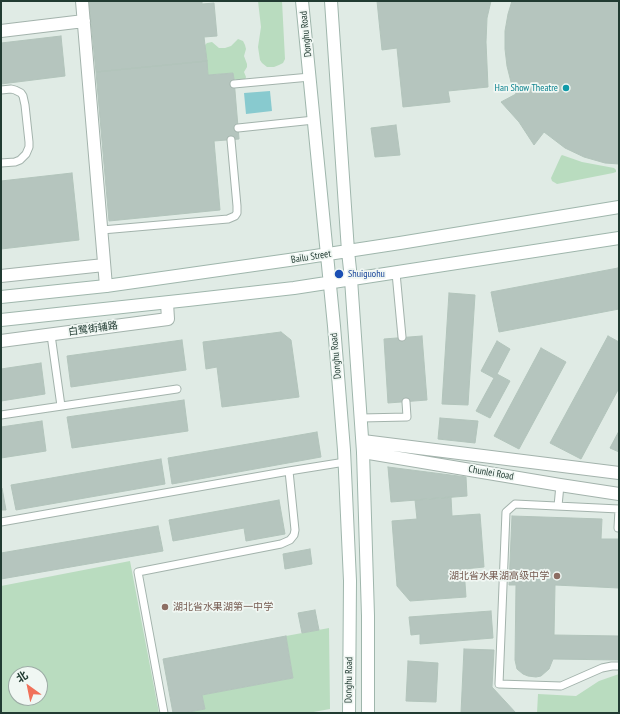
<!DOCTYPE html>
<meta charset="utf-8">
<style>
body{margin:0}
#map{position:relative;width:620px;height:714px;overflow:hidden;background:#e0ebe5;font-family:"PT Sans Narrow","Noto Sans SC",sans-serif}
canvas{display:block}
.frame{position:absolute;inset:0;border:2px solid #213b32;pointer-events:none}
.north{position:absolute;left:8px;top:666px;width:40px;height:40px;box-sizing:border-box;background:#f0f7f3;border:1px solid #9daca6;border-radius:50%;rotate:327deg;font-size:11px;font-weight:700;line-height:16px;text-align:center;color:#213b32}
.north::after{content:'';display:block;margin:auto;width:14px;height:18px;background:#f07159;clip-path:polygon(50% 0,100% 100%,50% 72%,0 100%)}
</style>
<div id="map">
<canvas width="620" height="714"></canvas>
<div class="frame"></div>
<div class="north">北</div>
</div>
<script>
const ctx = document.querySelector('canvas').getContext('2d');
ctx.lineJoin = 'round';
function paint(path, color) {
  ctx.fillStyle = color;
  ctx.fill(path, 'evenodd');
}
function toPath(rows) {
  const path = new Path2D();
  for (const r of rows) {
    path.moveTo(r[0], r[1]);
    for (let i = 2; i < r.length; i += 2) path.lineTo(r[i], r[i + 1]);
  }
  return path;
}
function strokePath(path, color, width, dash) {
  ctx.strokeStyle = color;
  ctx.lineWidth = width;
  ctx.lineCap = dash ? 'butt' : 'round';
  ctx.setLineDash(dash || []);
  ctx.stroke(path);
}
function label(font, color, halo, rows, align = 'center') {
  ctx.font = font + ' "PT Sans Narrow","Noto Sans SC",sans-serif';
  ctx.lineWidth = 3.5;
  ctx.setLineDash([]);
  ctx.textBaseline = 'middle';
  ctx.strokeStyle = halo;
  ctx.fillStyle = color;
  for (const [text, x, y, turn = 0] of rows) {
    ctx.save();
    ctx.translate(x, y);
    ctx.rotate((+turn || 0) * Math.PI / 180);
    ctx.textAlign = isNaN(turn) ? turn : align;
    if (halo) ctx.strokeText(text, 0, 0);
    ctx.fillText(text, 0, 0);
    ctx.restore();
  }
}
paint(toPath([
 [258,1,282,1,285,59,283,63,279,65,274,67,267,67,262,63,260,60,258,47,261,27],
 [238,39,243,41,245,45,246,49,244,56,247,64,247,67,244,72,246,77,245,80,241,81,234,79,233,73,208,75,205,45,207,43,212,42,219,48,225,48,231,46],
 [562,155,582,162,614,168,616,170,616,172,613,173,557,184,552,181,551,178,561,156],
 [130,561,159,713,1,713,1,586],
 [16,674,40,674,40,698,16,698],
 [329,628,330,709,308,713,184,713,205,709,202,695,293,678,286,636],
 [619,674,619,713,537,713,538,694,576,696,599,681]
]), '#b9dcbf');
paint(toPath([
 [270,91,272,111,246,114,244,93]
]), '#88cacf');
const building = toPath([
 [89,1,202,1,202,4,214,3,217,36,204,37,207,61,96,72,89,1],
 [377,1,491,1,487,18,486,42,488,87,448,91,450,102,403,107,397,48,382,50,377,1],
 [512,1,619,1,619,164,605,163,584,157,565,148,544,132,534,145,519,122,501,102,516,94,511,82,507,66,505,49,505,31,508,14,512,1],
 [61,36,65,76,1,84,1,43,61,36],
 [207,61,208,75,233,73,234,79,239,139,214,141,220,210,109,221,96,72,207,61],
 [396,125,400,155,375,157,371,128,396,125],
 [72,173,79,240,1,249,1,181,72,173],
 [618,268,619,276,619,309,499,332,491,292,618,268],
 [449,293,475,295,468,405,442,404,449,293],
 [281,332,291,340,299,397,222,407,217,367,206,369,203,342,281,332],
 [422,336,427,400,388,403,384,339,422,336],
 [608,336,619,342,619,388,581,459,550,443,608,336],
 [182,340,186,370,71,387,67,356,182,340],
 [497,341,510,349,497,374,510,381,490,418,476,411,494,378,481,371,497,341],
 [541,348,566,362,519,449,494,436,541,348],
 [41,363,45,394,1,401,1,369,41,363],
 [184,400,188,431,72,448,67,417,184,400],
 [440,418,478,421,475,443,438,439,440,418],
 [42,421,46,451,1,458,1,427,42,421],
 [619,431,619,452,610,448,619,431],
 [317,432,321,457,172,484,168,458,317,432],
 [161,459,165,484,16,510,11,485,161,459],
 [388,467,466,477,467,496,391,502,388,467],
 [1,488,2,488,6,510,1,510,1,488],
 [451,497,452,516,480,514,484,567,464,569,466,597,410,601,397,586,392,521,417,519,415,500,451,497],
 [279,500,285,534,246,541,244,528,173,541,169,520,279,500],
 [512,516,602,519,601,539,619,539,619,588,555,585,554,635,619,636,619,660,553,659,549,669,541,676,536,677,528,676,523,674,517,669,515,660,516,585,509,585,512,516],
 [158,526,163,551,1,579,1,553,158,526],
 [310,549,312,564,285,569,283,554,310,549],
 [315,610,319,630,302,633,298,613,315,610],
 [491,611,493,638,420,644,420,634,411,635,409,617,491,611],
 [286,636,293,678,202,695,205,709,184,713,173,713,163,659,286,636],
 [464,649,494,650,492,687,516,713,461,713,464,649],
 [408,661,438,663,436,702,406,701,408,661]
]);
paint(building, '#b5c5be');
strokePath(building, '#b2c4bb', 1);
const lane = toPath([
 [234,84,310,77],
 [1,90,11,89,15,90,21,93,23,96,25,105,29,142,29,147,26,154,20,160,15,162,1,163],
 [238,128,314,120],
 [102,230,228,219,235,216,237,213,237,206,231,140],
 [396,273,402,337],
 [51,335,61,406],
 [1,415,177,389],
 [361,418,407,417,406,402],
 [558,506,560,485],
 [1,522,289,471,345,462],
 [619,528,618,528,619,509,515,504,506,512,499,684,561,686,602,668,612,666,619,666],
 [164,713,138,572,281,544,290,540,294,535,295,530,289,471]
]);
const street = toPath([
 [82,1,106,286],
 [1,31,84,21],
 [1,276,104,265],
 [1,341,168,319,167,303],
 [363,441,619,473],
 [363,452,560,485,619,494]
]);
const secondary = toPath([
 [302,1,334,326,344,450,350,581,349,713],
 [331,1,348,251,351,279,363,452,368,616,368,713],
 [1,297,106,286,289,260,400,243,619,207],
 [1,320,188,300,294,288,619,238]
]);
strokePath(lane, '#a3b3ac', 9);
strokePath(street, '#a3b3ac', 14);
strokePath(secondary, '#9fb6ac', 14);
strokePath(lane, '#fff', 7);
strokePath(street, '#fff', 12);
strokePath(secondary, '#fff', 12);
for (const [x, y, r, color] of [
 [566,88,4,"#0f9aa8"],
 [339,274,5,"#1a4fb4"],
 [557,576,4,"#8d6e63"],
 [165,607,4,"#8d6e63"]
]) {
  const dot = new Path2D();
  dot.arc(x, y, r, 0, 2 * Math.PI);
  ctx.fillStyle = color;
  ctx.fill(dot);
  strokePath(dot, '#f0f7f3', 1.5);
}
label('10px', '#213b32', '#f0f7f3', [
 ["Donghu Road",306,34,-96],
 ["Bailu Street",311,257,-9],
 ["白鹭街辅路",93,329,-8],
 ["Donghu Road",336,356,-95],
 ["Chunlei Road",491,473,10],
 ["Donghu Road",349,680,-89]
]);
label('10px', '#0d838f', '#f0f7f3', [
 ["Han Show Theatre",558,88]
], 'right');
label('10px', '#164399', '#f0f7f3', [
 ["Shuiguohu",348,274]
], 'left');
label('10px', '#785e54', '#f0f7f3', [
 ["湖北省水果湖高级中学",549,576],
 ["湖北省水果湖第一中学",173,607,"left"]
], 'right');
</script>
